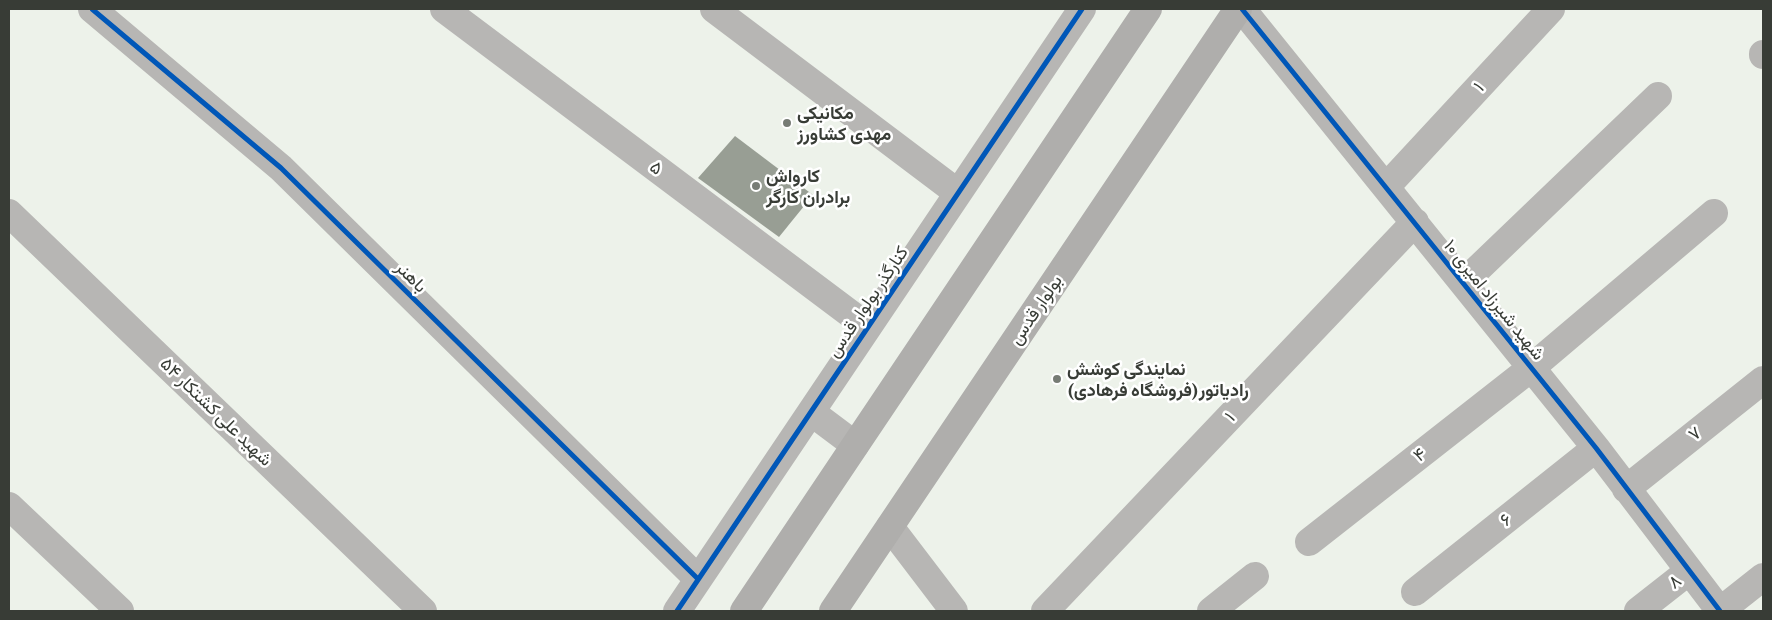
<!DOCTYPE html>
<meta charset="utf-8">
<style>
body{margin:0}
#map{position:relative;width:1772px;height:620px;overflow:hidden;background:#edf2ea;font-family:"Crimson Pro",serif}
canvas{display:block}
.frame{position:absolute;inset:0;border:10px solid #383c36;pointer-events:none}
</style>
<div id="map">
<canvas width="1772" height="620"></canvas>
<div class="frame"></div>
</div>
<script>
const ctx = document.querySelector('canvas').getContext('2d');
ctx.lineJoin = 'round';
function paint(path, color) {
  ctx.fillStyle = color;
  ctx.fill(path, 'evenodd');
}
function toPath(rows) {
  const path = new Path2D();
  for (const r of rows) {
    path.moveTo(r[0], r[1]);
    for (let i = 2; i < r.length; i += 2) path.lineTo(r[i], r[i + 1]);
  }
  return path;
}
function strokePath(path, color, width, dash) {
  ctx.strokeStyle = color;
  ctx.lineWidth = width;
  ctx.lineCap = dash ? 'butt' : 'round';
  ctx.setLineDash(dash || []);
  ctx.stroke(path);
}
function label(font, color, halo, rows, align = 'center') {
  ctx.font = font + ' "Crimson Pro",Vazirmatn,serif';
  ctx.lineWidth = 5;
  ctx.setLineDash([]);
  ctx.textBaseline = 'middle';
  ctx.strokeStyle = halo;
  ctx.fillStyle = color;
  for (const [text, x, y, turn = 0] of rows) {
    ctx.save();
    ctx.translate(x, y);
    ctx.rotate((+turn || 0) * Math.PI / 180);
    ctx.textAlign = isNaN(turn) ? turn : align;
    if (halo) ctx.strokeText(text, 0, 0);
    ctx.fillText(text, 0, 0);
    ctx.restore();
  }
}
paint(toPath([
 [735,136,813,195,779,237,698,178]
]), '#989e94');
strokePath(toPath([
 [92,9,281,168,698,579],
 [444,9,868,327],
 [714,9,958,193],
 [1242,9,1596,448,1720,611],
 [1763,55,1763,54],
 [1386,187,1551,9],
 [9,213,423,611],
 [1463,283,1658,96],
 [811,412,855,445],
 [1626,489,1763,380],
 [9,506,120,611],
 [890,527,954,611],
 [1309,542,1531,368,1714,213],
 [1415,592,1596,448],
 [677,611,1082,9],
 [1045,611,1415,222],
 [1211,611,1255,576],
 [1638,611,1689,571],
 [1720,611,1763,577]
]), '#b7b6b4', 28);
strokePath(toPath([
 [744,611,1148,9],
 [833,611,1238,9]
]), '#afaeac', 28);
strokePath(toPath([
 [92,9,281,168,698,579],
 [1242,9,1596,448,1720,611],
 [677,611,1082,9]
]), '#0057b8', 5);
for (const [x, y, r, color] of [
 [787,123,5,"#777c75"],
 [756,186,5,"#777c75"],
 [1057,379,5,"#777c75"]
]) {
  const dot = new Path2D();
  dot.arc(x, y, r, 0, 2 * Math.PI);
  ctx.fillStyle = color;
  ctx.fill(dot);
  strokePath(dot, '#fff', 2);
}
label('18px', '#383c36', '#fff', [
 ["۱",1479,87,-47],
 ["۵",656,168,37],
 ["باهنر",411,277,45],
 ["شهید شیرزاد امیری ۱۰",1494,300,51],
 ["کنارگذر بولوار قدس",868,302,-56],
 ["بولوار قدس",1036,310,-56],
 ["شهید علی کشتکار ۵۴",216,412,44],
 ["۱",1230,417,-46],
 ["۷",1695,434,-38],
 ["۴",1420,455,-38],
 ["۶",1506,520,-38],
 ["۸",1675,582,-38]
]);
label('bold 18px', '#383c36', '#fff', [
 ["مکانیکی",797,113],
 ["مهدی کشاورز",797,134],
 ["کارواش",766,176],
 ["برادران کارگر",766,197],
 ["نمایندگی کوشش",1067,369],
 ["رادیاتور(فروشگاه فرهادی)",1067,390]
], 'left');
</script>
